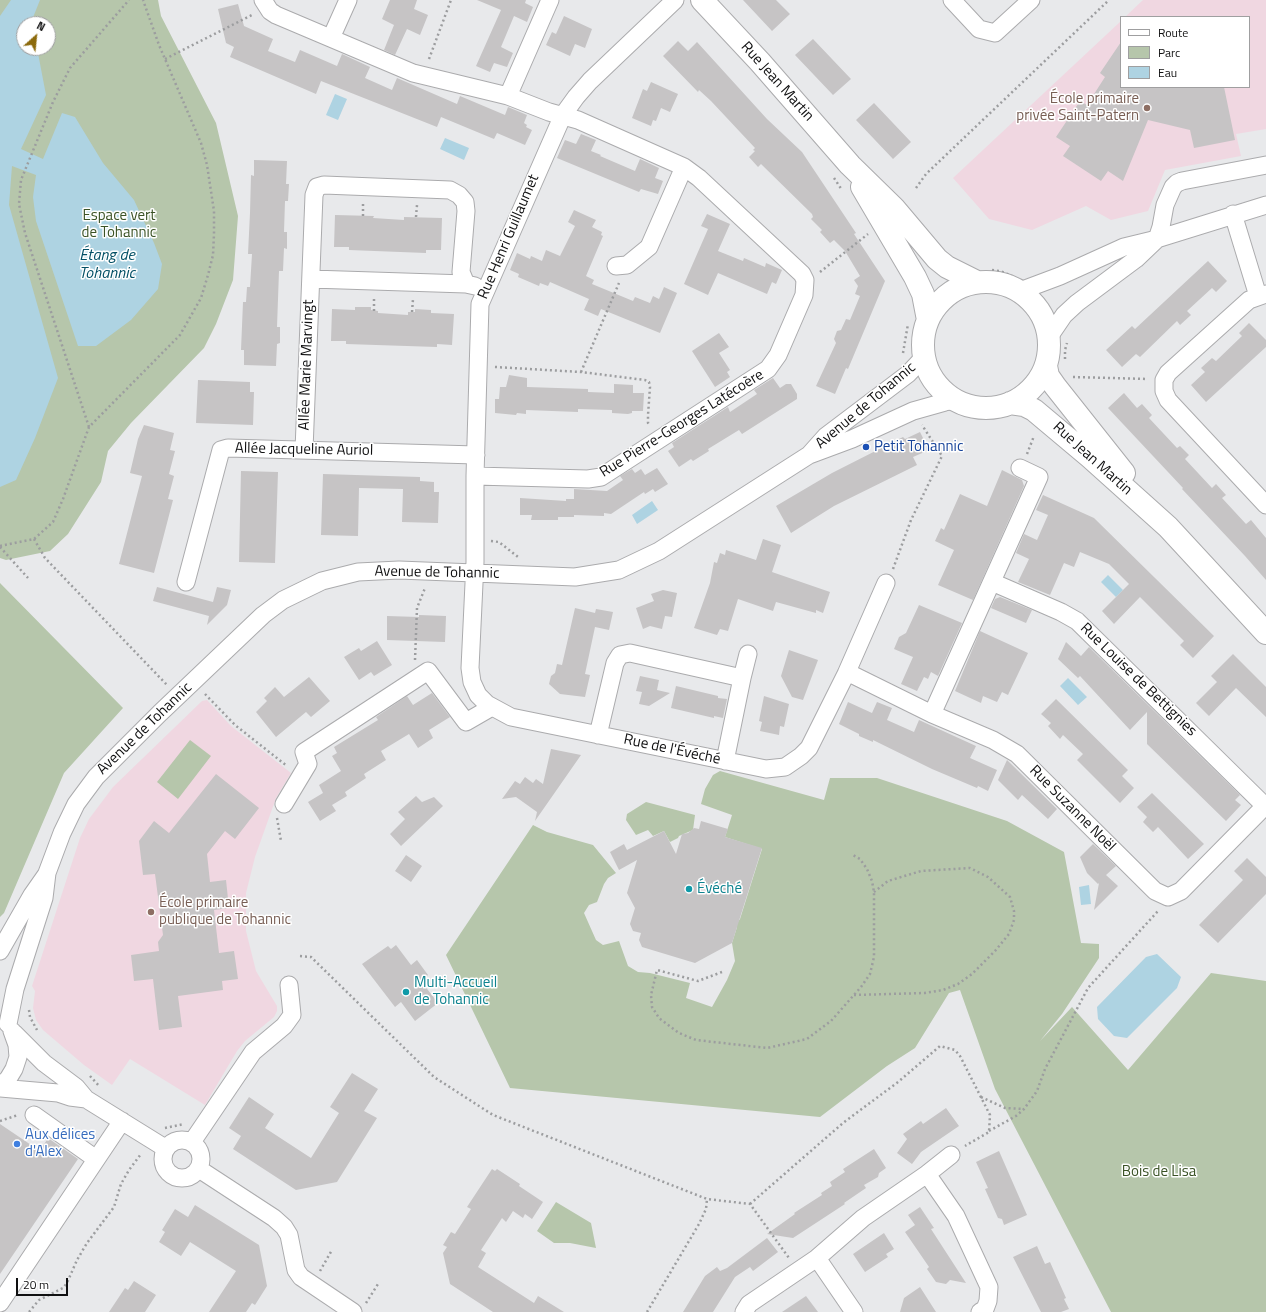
<!DOCTYPE html>
<meta charset="utf-8">
<style>
body{margin:0}
#map{position:relative;width:1266px;height:1312px;overflow:hidden;background:#e8e9eb;font-family:"Titillium Web",sans-serif}
canvas{display:block}
.legend{position:absolute;left:1120px;top:16px;width:130px;height:72px;box-sizing:border-box;background:#fff;border:1px solid #9f9fa0;margin:0;padding:5px 7px;list-style:none;font-size:12px;color:#101011}
.legend li{display:flex;align-items:center;gap:8px;height:20px}
.legend b{width:20px;border:1px solid #9f9fa0}
.north{position:absolute;left:16px;top:16px;width:40px;height:40px;box-sizing:border-box;background:#fff;border:1px solid #9f9fa0;border-radius:50%;rotate:27deg;font-size:11px;font-weight:700;line-height:16px;text-align:center;color:#101011}
.north::after{content:'';display:block;margin:auto;width:14px;height:18px;background:#8c6a0c;clip-path:polygon(50% 0,100% 100%,50% 72%,0 100%)}
.scale{position:absolute;left:16px;top:1278px;width:52px;height:18px;box-sizing:border-box;border:2px solid #101011;border-top:0;padding-left:5px;font-size:12px;line-height:14px;white-space:nowrap;color:#101011;-webkit-text-stroke:3px #fff;paint-order:stroke}
</style>
<div id="map">
<canvas width="1266" height="1312"></canvas>
<ul class="legend">
<li><b style="height:5px;background:#fff"></b>Route</li>
<li><b style="height:11px;background:#b6c6ab"></b>Parc</li>
<li><b style="height:11px;background:#aed3e2"></b>Eau</li>
</ul>
<div class="north">N</div>
<div class="scale">20 m</div>
</div>
<script>
const ctx = document.querySelector('canvas').getContext('2d');
ctx.lineJoin = 'round';
function paint(path, color) {
  ctx.fillStyle = color;
  ctx.fill(path, 'evenodd');
}
function toPath(rows) {
  const path = new Path2D();
  for (const r of rows) {
    if (r.length === 3) {
      path.moveTo(r[0] + r[2], r[1]);
      path.arc(r[0], r[1], r[2], 0, 2 * Math.PI);
      continue;
    }
    path.moveTo(r[0], r[1]);
    for (let i = 2; i < r.length; i += 2) path.lineTo(r[i], r[i + 1]);
  }
  return path;
}
function strokePath(path, color, width, dash) {
  ctx.strokeStyle = color;
  ctx.lineWidth = width;
  ctx.lineCap = dash ? 'butt' : 'round';
  ctx.setLineDash(dash || []);
  ctx.stroke(path);
}
function label(font, color, halo, rows, align = 'center') {
  ctx.font = font + ' "Titillium Web",sans-serif';
  ctx.lineWidth = 3;
  ctx.setLineDash([]);
  ctx.textBaseline = 'middle';
  ctx.strokeStyle = halo;
  ctx.fillStyle = color;
  for (const [text, x, y, turn = 0] of rows) {
    ctx.save();
    ctx.translate(x, y);
    ctx.rotate((+turn || 0) * Math.PI / 180);
    ctx.textAlign = isNaN(turn) ? turn : align;
    if (halo) ctx.strokeText(text, 0, 0);
    ctx.fillText(text, 0, 0);
    ctx.restore();
  }
}
paint(toPath([
 [1143,0,1266,0,1266,129,1236,134,1241,156,1165,170,1148,211,1111,220,1086,206,1032,230,989,219,953,178,1121,21,1121,87,1249,87,1249,17,1125,17],
 [207,700,231,726,291,773,276,798,255,857,246,893,246,931,256,971,277,1006,277,1011,274,1017,245,1041,237,1051,205,1105,130,1059,112,1085,84,1065,43,1030,36,1020,33,1008,35,991,32,986,80,838,89,819,113,787,202,701]
]), '#f0d7e1');
paint(toPath([
 [0,0,158,0,161,16,216,123,238,216,233,280,216,324,204,348,131,423,108,451,101,482,68,534,50,551,6,560,0,558],
 [24,24,48,24,48,48,24,48],
 [0,583,123,708,64,773,4,913,0,917],
 [190,740,211,756,178,799,157,782],
 [720,771,824,800,830,778,877,778,1007,821,1064,852,1081,943,1099,944,1099,958,1062,1014,1040,1041,1072,1007,1128,1070,1211,973,1266,981,1266,1312,1111,1312,995,1089,960,990,949,993,915,1048,887,1066,820,1117,510,1088,446,955,533,825,547,832,593,845,616,873,608,878,604,884,597,902,589,905,584,913,596,940,603,945,619,941,628,966,638,972,650,973,690,983,686,998,712,1007,727,980,735,961,732,943,737,927,735,926,740,919,762,849,725,837,732,815,701,804,705,789,713,775],
 [646,802,695,815,693,830,679,836,678,838,670,842,664,831,653,836,648,830,636,835,626,820,627,814],
 [556,1202,591,1223,596,1248,570,1243,554,1243,537,1231]
]), '#b6c6ab');
paint(toPath([
 [11,0,40,0,32,20,32,24,24,24,24,48,37,48,46,95,21,149,43,159,62,113,75,117,103,163,134,200,154,243,162,264,158,289,131,320,96,346,78,346,36,221,33,197,36,175,12,166,9,205,58,378,35,438,16,480,0,487,0,16],
 [335,94,347,99,338,120,326,115],
 [445,138,469,148,464,160,440,149],
 [652,501,658,510,637,524,632,515],
 [1108,575,1123,590,1116,597,1101,582],
 [1068,678,1087,697,1078,705,1060,686],
 [1089,885,1091,904,1081,905,1079,887],
 [1157,954,1181,977,1177,988,1127,1038,1114,1036,1098,1019,1097,1007,1146,957]
]), '#aed3e2');
paint(toPath([
 [390,0,417,0,414,9,428,15,420,35,407,29,395,55,384,50,394,25,382,19],
 [477,0,526,0,525,3,533,7,527,22,514,16,501,47,513,53,507,67,494,63,490,72,476,66,501,10],
 [743,0,776,0,790,14,772,31],
 [238,4,244,26,273,39,268,51,295,62,300,50,337,66,342,54,370,67,365,78,392,90,397,78,457,104,460,96,505,115,508,107,527,115,524,123,527,125,526,127,532,130,525,145,497,133,494,139,441,117,437,127,321,81,316,94,230,57,234,47,226,43,218,9],
 [564,16,592,29,585,48,575,44,570,56,546,45,552,32,556,34],
 [813,39,851,79,833,95,795,55],
 [678,41,688,51,697,42,767,119,802,152,856,233,854,234,885,281,848,369,846,368,835,394,816,386,836,343,834,339,837,331,841,330,846,319,850,320,860,296,855,294,858,286,854,280,860,276,845,251,834,240,830,243,820,232,822,230,811,219,813,217,812,214,761,164,758,167,749,157,755,151,753,150,755,148,711,101,699,90,698,92,663,56],
 [1121,42,1121,87,1224,87,1235,140,1194,148,1190,130,1148,120,1123,181,1108,171,1101,181,1063,156,1070,146,1056,137,1080,101,1087,105,1105,77,1100,73],
 [651,82,678,94,670,112,661,108,656,121,653,120,651,126,632,118,643,89,647,91],
 [874,103,911,142,893,159,856,120],
 [581,134,596,140,591,151,601,155,600,156,635,171,640,159,659,168,655,178,663,181,658,194,641,189,639,192,557,158,565,140,576,144],
 [254,160,287,161,286,184,289,184,288,201,285,201,284,232,287,232,287,249,284,248,283,271,279,271,277,327,280,327,280,343,277,344,276,366,244,365,244,350,241,350,243,302,246,302,247,287,250,287,252,254,248,254,250,213,251,175,254,176],
 [574,210,596,220,592,227,602,232,601,235,603,236,586,276,594,280,592,284,633,301,635,297,650,303,653,296,659,299,664,287,677,293,660,333,601,309,598,316,584,310,589,299,550,282,548,286,540,283,539,286,518,277,519,274,510,270,517,253,530,259,531,256,542,261,546,250,560,256,575,226,568,222],
 [707,214,730,224,718,251,743,261,744,258,765,267,766,263,782,270,776,284,772,282,767,294,718,273,708,295,684,284,708,229,701,226],
 [335,215,374,216,373,218,404,220,404,217,442,218,441,250,426,250,426,253,349,250,349,247,334,247],
 [1208,261,1227,281,1216,292,1212,288,1187,311,1191,315,1180,325,1177,321,1140,357,1136,354,1122,367,1106,350,1132,326,1135,329],
 [355,307,371,307,371,310,378,311,378,313,408,315,408,312,415,312,415,309,431,310,431,313,454,314,452,345,437,344,437,347,346,344,346,341,331,341,332,309,355,310],
 [1249,323,1266,340,1266,347,1206,402,1191,385,1205,372,1201,368,1212,358,1216,361,1242,336,1239,333],
 [719,333,729,347,719,353,730,370,727,372,730,377,715,387,692,351],
 [509,375,527,378,527,387,588,389,588,392,614,393,614,384,633,385,633,393,644,393,643,411,632,411,632,413,628,414,612,413,612,410,578,409,578,412,526,410,526,414,517,413,516,415,495,413,495,399,499,399,500,387,506,387],
 [773,378,780,388,786,384,791,384,797,394,797,399,742,434,739,430,708,449,709,451,693,461,691,459,679,467,668,451,674,447,672,443,728,407,730,412,757,394,754,390],
 [198,380,250,382,250,392,254,392,253,425,196,423],
 [1124,393,1137,408,1142,404,1152,415,1149,418,1177,448,1180,446,1189,455,1185,459,1212,488,1216,484,1226,495,1222,498,1246,524,1251,520,1266,538,1266,580,1245,556,1182,489,1183,488,1108,408],
 [144,425,174,433,170,450,175,451,169,474,174,476,168,499,173,500,154,573,119,564,142,476,130,473,138,439],
 [920,432,929,450,913,457,917,465,834,506,791,533,776,506,832,473,903,437,905,439],
 [657,468,668,484,655,492,653,489,645,494,644,492,611,514,604,513,604,516,574,515,574,517,558,517,558,520,531,520,532,515,520,515,520,498,566,501,566,499,574,499,574,489,607,491,623,480,620,476,632,469,635,473,641,469,645,475],
 [1002,470,1022,480,1024,486,973,600,938,585,954,550,935,541,941,528,944,530,960,494,987,506],
 [241,471,278,472,275,563,239,562],
 [323,474,420,477,420,481,434,482,434,492,439,492,438,523,402,522,403,489,359,488,358,536,321,535],
 [1043,495,1094,518,1214,636,1193,658,1180,645,1184,641,1140,597,1114,624,1102,611,1129,584,1109,564,1080,552,1074,567,1064,563,1050,595,1018,582,1029,559,1016,553,1024,534,1037,540,1048,515,1036,510],
 [763,539,781,545,772,572,830,592,823,613,816,610,816,613,776,602,773,611,738,599,728,631,720,629,717,635,694,628,710,583,714,562,717,563,720,553,725,555,726,550,756,560],
 [157,587,213,602,217,587,231,590,227,605,207,625,209,616,153,601],
 [663,590,677,593,672,617,665,616,662,629,650,626,643,629,636,608,654,601,651,594],
 [1000,597,1032,610,1026,623,991,608,995,599],
 [919,605,962,623,938,676,931,672,928,679,924,677,917,691,901,684,913,657,894,649,899,637,906,633],
 [575,608,595,613,596,609,613,612,609,630,595,627,585,674,590,675,585,697,560,694,549,684,551,676,555,673,557,664,562,665],
 [419,615,446,616,445,642,387,640,387,616,419,617],
 [980,631,1028,653,1008,695,1002,692,997,702,983,696,981,703,955,691],
 [377,641,392,665,374,676,371,672,359,680,344,657,359,648,361,651],
 [1066,642,1081,656,1089,647,1240,795,1235,800,1241,805,1226,821,1147,744,1147,712,1130,730,1080,676,1078,678,1058,659],
 [789,650,818,660,803,700,792,697,781,676],
 [1233,654,1266,687,1266,717,1236,688,1209,716,1196,703,1217,682,1211,676],
 [640,676,659,680,657,690,670,693,649,706,639,704,642,692,636,691],
 [309,677,330,701,311,717,306,712,276,737,256,712,267,701,264,698,275,687,284,697],
 [676,686,718,696,718,698,727,699,723,718,714,716,714,718,671,708],
 [432,693,450,717,429,730,433,738,418,748,409,734,381,751,386,760,364,774,366,778,345,792,347,796,332,805,336,811,320,821,308,802,323,793,319,785,341,771,332,756,337,753,334,747,378,720,376,717,407,696,413,705],
 [764,696,789,704,784,727,780,726,779,735,760,731,762,722,759,721],
 [1056,699,1128,770,1122,776,1134,788,1120,803,1077,760,1083,754,1063,735,1060,739,1048,726,1051,723,1041,714],
 [848,702,872,713,877,702,892,708,887,720,914,732,919,720,976,746,970,758,997,770,988,791,978,786,977,788,932,769,873,740,873,742,859,736,859,734,839,724],
 [551,749,581,755,535,821,537,812,516,797,502,799,515,781,520,784,525,777,533,783,536,779,543,784],
 [1007,760,1057,809,1048,819,1022,795,1018,800,998,780],
 [216,774,259,808,235,839,225,831,207,854,210,882,226,880,229,908,214,910,219,953,234,951,238,979,222,981,223,990,178,996,182,1027,159,1030,153,979,134,981,131,955,159,951,158,942,163,935,155,874,143,875,139,841,154,821,169,833],
 [1152,793,1204,844,1188,859,1158,827,1153,832,1143,822,1147,817,1137,807],
 [416,796,422,802,434,797,443,806,401,846,390,834,405,819,398,812],
 [701,821,728,829,725,837,762,848,732,943,695,963,642,947,639,940,641,933,633,931,630,924,635,908,627,893,637,860,619,870,610,852,624,844,627,850,664,831,676,854,682,834,688,833,694,828,699,829],
 [1093,844,1116,866,1106,875,1118,886,1094,910,1099,883,1098,884,1087,873,1080,857],
 [406,855,422,866,411,882,395,871],
 [1247,858,1266,877,1266,894,1218,943,1199,925,1243,880,1234,871],
 [396,945,411,965,417,960,428,975,421,981,438,1003,415,1021,401,1002,395,1007,362,964,388,946,391,949],
 [352,1073,378,1089,364,1111,377,1118,337,1182,296,1190,233,1149,241,1136,229,1128,249,1097,274,1114,265,1128,311,1158,339,1113,330,1107],
 [946,1108,959,1126,921,1152,912,1164,897,1153,907,1139,903,1134,921,1121,923,1124],
 [0,1124,40,1151,48,1138,78,1159,0,1274],
 [874,1149,886,1168,879,1173,878,1177,864,1185,866,1188,844,1203,845,1204,793,1238,767,1234,795,1214,794,1213,822,1195,821,1193,832,1186,830,1182,845,1172,843,1169],
 [999,1151,1027,1215,1004,1225,1002,1219,998,1218,985,1189,988,1188,976,1162],
 [492,1169,495,1171,497,1169,520,1184,519,1186,543,1202,532,1219,525,1214,523,1218,513,1211,506,1222,502,1218,481,1250,486,1253,478,1267,534,1303,538,1296,564,1312,493,1312,450,1284,443,1253,447,1247,443,1245,451,1232,455,1234,471,1209,467,1207],
 [195,1205,259,1245,267,1286,255,1305,252,1303,246,1312,209,1312,236,1271,190,1242,181,1256,159,1242,165,1232,162,1230,175,1209,188,1217],
 [920,1207,934,1228,931,1229,966,1283,950,1280,946,1284,936,1282,927,1269,929,1267,905,1232,915,1225,908,1215],
 [884,1233,894,1249,886,1254,888,1257,865,1272,853,1254],
 [767,1238,778,1252,753,1271,750,1267,735,1277,713,1312,683,1312,705,1276,717,1267,720,1271,727,1268],
 [1037,1246,1045,1264,1050,1262,1066,1298,1064,1299,1069,1309,1061,1312,1041,1312,1013,1257],
 [134,1281,156,1295,145,1312,109,1312,125,1288,128,1290],
 [920,1287,936,1312,900,1312,904,1298],
 [806,1296,818,1312,782,1312]
]), '#c6c4c5');
const minor = toPath([
 [263,0,270,11,276,15,413,73,508,96,549,112,578,120,684,167,699,178,802,274,805,280,804,295,778,355,768,369,601,477,588,479,475,476],
 [675,0,590,81,576,97,563,115,480,304,475,476,475,562,470,668,472,682,478,695,487,704,511,717,766,769,785,767,801,756,809,748,846,674,886,583],
 [952,0,979,29,995,33,1031,0],
 [331,38,348,0],
 [508,96,550,0],
 [1233,214,1258,296],
 [616,266,627,265,649,247,684,167],
 [311,279,466,284,475,286],
 [1020,291,1060,276,1124,247,1157,239,1266,205],
 [1266,294,1249,300,1168,373,1164,380,1164,391,1168,400,1266,505],
 [1049,337,1064,315,1077,303,1136,259,1157,239,1161,227,1165,205,1173,187,1177,183,1182,181,1266,165],
 [304,450,314,195,317,187,324,185,450,190,459,195,465,202,466,211,461,272,466,284],
 [809,455,852,439,913,411,945,402,956,400],
 [186,582,221,450,228,448,476,455],
 [992,582,1061,612,1077,621,1265,806],
 [846,674,853,675,932,714,993,740,1017,754,1155,891,1168,897,1181,891,1266,805],
 [742,678,748,654],
 [932,714,1039,477,1020,468],
 [598,735,615,663,620,655,630,653,742,678,725,761],
 [284,804,308,764,304,752,428,671,466,722,492,707],
 [0,951,32,895,46,875],
 [8,1024,15,989,44,898,47,873,62,833,76,804,96,777,160,713,263,615,283,600,322,581,358,572,399,570,575,577,619,570,659,551,809,455,826,436,908,374,924,357],
 [14,1033,44,1063,76,1087,86,1099,165,1148],
 [0,1086,8,1079,14,1069,18,1057,17,1045,12,1031],
 [0,1088,58,1093,70,1097,86,1099],
 [34,1115,96,1159],
 [182,1159,19],
 [192,1142,253,1052,284,1026,292,1015,289,985],
 [199,1169,274,1218,284,1227,289,1235,296,1270,301,1277,353,1312],
 [927,1174,951,1155],
 [817,1258,863,1218,927,1174,956,1216,989,1287,988,1301,985,1309,980,1312],
 [0,1303,122,1121],
 [744,1312,749,1304,817,1258,854,1312]
]);
const major = toPath([
 [702,0,760,62,850,165,894,208,937,259,947,267,977,282],
 [862,187,915,277,923,294,928,320],
 [986,345,63],
 [1046,366,1048,376,1055,386,1124,473],
 [1010,403,1024,405,1034,410,1090,457,1168,527,1266,633]
]);
strokePath(minor, '#ababad', 19);
strokePath(major, '#ababad', 24);
strokePath(toPath([
 [165,59,252,15],
 [429,59,451,0],
 [834,178,842,190],
 [916,188,926,174,1109,0],
 [363,216,363,203],
 [416,217,417,205],
 [992,270,1000,271,1012,276],
 [820,272,868,234],
 [374,311,374,297],
 [412,312,413,299],
 [903,353,908,324],
 [1065,359,1065,350,1067,343],
 [495,367,581,372,645,380,649,382,650,387,648,415,648,423,650,426],
 [581,372,619,283],
 [1073,377,1148,379],
 [89,427,25,233,19,204,21,180,53,102,70,68,129,0],
 [1027,454,1034,436],
 [34,539,45,558,167,685],
 [491,541,499,542,518,557],
 [0,546,34,539,53,522,63,499,89,427,180,335,201,298,208,275,213,255,214,234,214,211,207,165,201,143,159,45,143,0],
 [0,547,28,578],
 [893,569,911,520,942,456,922,425],
 [415,660,417,608,425,588],
 [205,694,235,725,287,766],
 [277,818,281,841],
 [300,956,311,957,434,1077,493,1115,707,1199,750,1204,789,1258],
 [722,972,698,981,657,970,651,995,652,1007,659,1018,679,1033,696,1040,767,1048,807,1039,831,1021,861,987,870,974,874,957,874,892,872,881,867,869,860,859,851,854],
 [854,995,925,993,943,990,958,984,972,974,995,951,1009,934,1014,920,1014,911,1010,897,988,877,970,868,921,871,888,881,874,892],
 [29,1010,30,1017,37,1030],
 [90,1076,100,1087],
 [981,1097,1005,1108,1024,1109],
 [0,1121,18,1115],
 [165,1128,184,1124],
 [989,1131,1016,1116,1024,1109,1037,1091,1045,1069,1088,988,1158,911],
 [750,1204,843,1123,898,1082,940,1046,955,1050,960,1056,990,1115,989,1132,965,1146],
 [320,1271,332,1250],
 [366,1303,378,1284],
 [29,1312,39,1300,63,1288,67,1283,77,1260,87,1243,114,1207,121,1184,129,1170,141,1154],
 [647,1312,699,1224,706,1209,707,1199]
]), '#9c9d9f', 2.5, [2, 3]);
strokePath(minor, '#fff', 17);
strokePath(major, '#fff', 22);
for (const [x, y, r, color] of [
 [1147,108,4,"#8d6e63"],
 [866,447,4,"#1a4fb4"],
 [689,889,4,"#0f9aa8"],
 [151,912,4,"#8d6e63"],
 [406,992,4,"#0f9aa8"],
 [17,1144,4,"#3f7fe0"]
]) {
  const dot = new Path2D();
  dot.arc(x, y, r, 0, 2 * Math.PI);
  ctx.fillStyle = color;
  ctx.fill(dot);
  strokePath(dot, '#fff', 1.5);
}
label('15px', '#101011', '#fff', [
 ["Rue Jean Martin",777,82,48],
 ["Rue Henri Guillaumet",509,237,-67],
 ["Allée Marie Marvingt",307,365,-88],
 ["Avenue de Tohannic",866,406,-40],
 ["Rue Pierre-Georges Latécoère",682,424,-32],
 ["Allée Jacqueline Auriol",304,450,1],
 ["Rue Jean Martin",1092,459,42],
 ["Avenue de Tohannic",437,573,1],
 ["Rue Louise de Bettignies",1138,680,44],
 ["Avenue de Tohannic",145,729,-44],
 ["Rue de l'Évéché",672,750,12],
 ["Rue Suzanne Noël",1072,809,45]
]);
label('15px', '#785e54', '#fff', [
 ["École primaire",1139,99],
 ["privée Saint-Patern",1139,116],
 ["École primaire",159,903,"left"],
 ["publique de Tohannic",159,920,"left"]
], 'right');
label('15px', '#3a5225', '#fff', [
 ["Espace vert",119,216],
 ["de Tohannic",119,233],
 ["Bois de Lisa",1159,1172]
]);
label('15px', '#164399', '#fff', [
 ["Petit Tohannic",874,447]
], 'left');
label('15px', '#0d838f', '#fff', [
 ["Évéché",697,889],
 ["Multi-Accueil",414,983],
 ["de Tohannic",414,1000]
], 'left');
label('15px', '#366cbe', '#fff', [
 ["Aux délices",25,1135],
 ["d'Alex",25,1152]
], 'left');
label('italic 16px', '#024f65', '#fff', [
 ["Étang de",107,256],
 ["Tohannic",107,274]
]);
</script>
